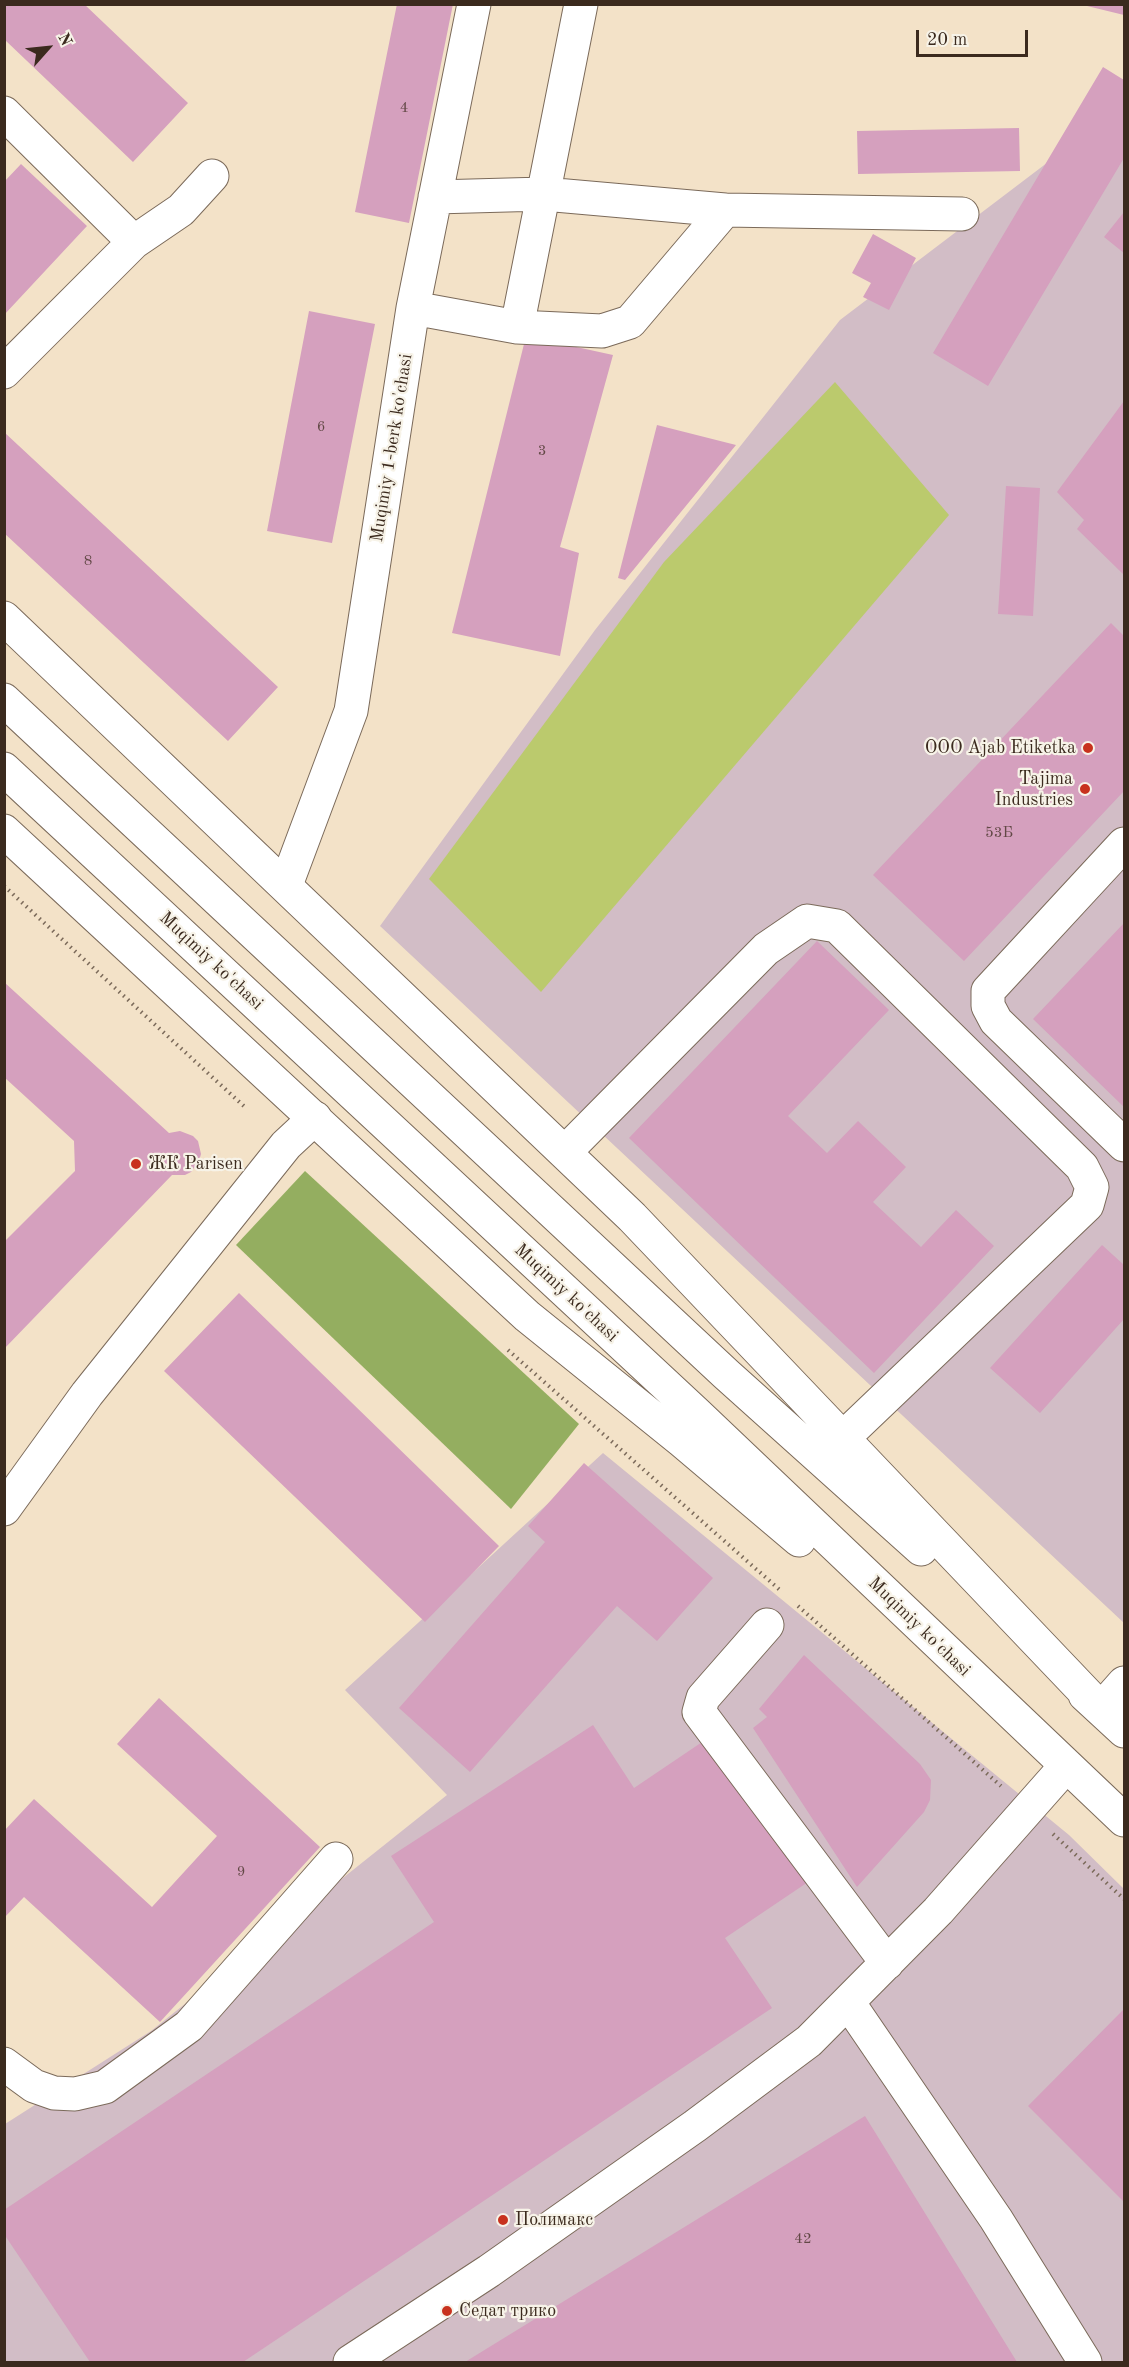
<!DOCTYPE html>
<meta charset="utf-8">
<style>
body{margin:0}
#map{position:relative;width:1129px;height:2367px;overflow:hidden;background:#f3e2c8;font-family:"Old Standard TT",serif}
canvas{display:block}
.frame{position:absolute;inset:0;border:6px solid #3b2a1e;pointer-events:none}
.north{position:absolute;left:18px;top:18px;width:60px;height:60px;-webkit-text-stroke:4px #f7f3e8;paint-order:stroke;rotate:63deg;font-size:16px;font-weight:700;line-height:24px;text-align:center;color:#3b2a1e}
.north::after{content:'';display:block;margin:auto;width:21px;height:27px;background:#3b2a1e;clip-path:polygon(50% 0,100% 100%,50% 72%,0 100%)}
.scale{position:absolute;left:916px;top:30px;width:112px;height:27px;box-sizing:border-box;border:3px solid #3b2a1e;border-top:0;padding-left:8px;font-size:18px;line-height:21px;white-space:nowrap;color:#3b2a1e;-webkit-text-stroke:4px #f7f3e8;paint-order:stroke}
</style>
<div id="map">
<canvas width="1129" height="2367"></canvas>
<div class="frame"></div>
<div class="north">N</div>
<div class="scale">20 m</div>
</div>
<script>
const ctx = document.querySelector('canvas').getContext('2d');
ctx.lineJoin = 'round';
function paint(path, color) {
  ctx.fillStyle = color;
  ctx.fill(path, 'evenodd');
}
function toPath(rows) {
  const path = new Path2D();
  for (const r of rows) {
    path.moveTo(r[0], r[1]);
    for (let i = 2; i < r.length; i += 2) path.lineTo(r[i], r[i + 1]);
  }
  return path;
}
function strokePath(path, color, width, dash) {
  ctx.strokeStyle = color;
  ctx.lineWidth = width;
  ctx.lineCap = dash ? 'butt' : 'round';
  ctx.setLineDash(dash || []);
  ctx.stroke(path);
}
function label(font, color, halo, rows, align = 'center') {
  ctx.font = font + ' "Old Standard TT",serif';
  ctx.lineWidth = 4.5;
  ctx.setLineDash([]);
  ctx.textBaseline = 'middle';
  ctx.strokeStyle = halo;
  ctx.fillStyle = color;
  for (const [text, x, y, turn = 0] of rows) {
    ctx.save();
    ctx.translate(x, y);
    ctx.rotate((+turn || 0) * Math.PI / 180);
    ctx.textAlign = isNaN(turn) ? turn : align;
    if (halo) ctx.strokeText(text, 0, 0);
    ctx.fillText(text, 0, 0);
    ctx.restore();
  }
}
paint(toPath([
 [1118,109,1124,110,1124,1623,380,926,595,630,840,320],
 [603,1453,1069,1835,1124,1889,1124,2362,5,2362,5,2124,151,2031,447,1795,345,1690]
]), '#d2bdc6');
paint(toPath([
 [835,382,949,515,541,992,429,879,664,562]
]), '#bbca6d');
paint(toPath([
 [305,1171,579,1424,511,1509,236,1245]
]), '#94ae60');
paint(toPath([
 [5,4,84,4,188,103,133,162,5,40],
 [397,4,453,4,409,223,355,212],
 [1124,4,1124,15,1083,5,1083,4],
 [1103,67,1124,80,1124,158,988,386,933,353],
 [1019,128,1020,171,858,174,857,131],
 [21,164,87,226,4,315,4,182],
 [1124,212,1124,253,1104,237],
 [873,234,916,258,889,310,863,297,871,283,852,273],
 [309,311,375,324,332,543,267,531],
 [526,336,613,355,560,547,579,553,560,656,452,633],
 [1124,401,1124,575,1077,529,1084,520,1057,492],
 [657,425,736,445,625,580,618,578],
 [4,432,278,687,228,741,4,533],
 [1006,486,1040,488,1033,616,998,614],
 [1111,623,1124,636,1124,791,964,961,873,875],
 [1124,923,1124,1107,1033,1019],
 [817,941,889,1010,788,1116,827,1153,858,1121,906,1167,873,1202,921,1247,956,1210,994,1246,874,1373,629,1138],
 [4,982,169,1133,180,1131,193,1136,198,1141,201,1154,199,1161,191,1172,185,1175,172,1175,4,1349,4,1242,75,1171,74,1141,4,1077],
 [1102,1245,1124,1265,1124,1319,1040,1413,990,1368],
 [239,1293,499,1546,425,1622,164,1371],
 [584,1463,713,1578,657,1641,617,1606,470,1772,399,1708,545,1542,528,1526],
 [804,1655,920,1764,931,1780,930,1800,924,1812,857,1887,753,1728,767,1717,759,1709],
 [159,1698,320,1847,160,2022,24,1897,4,1918,4,1831,34,1799,152,1907,217,1836,117,1744],
 [593,1725,634,1788,714,1734,811,1880,725,1938,772,2008,243,2362,90,2362,4,2234,4,2210,434,1922,391,1856],
 [1124,2009,1124,2202,1028,2106],
 [865,2116,1017,2362,465,2362]
]), '#d5a0be');
const minor = toPath([
 [4,113,134,242,4,372],
 [435,197,544,194,725,210],
 [134,242,181,210,212,176],
 [413,308,517,327,602,331,630,322,725,210,962,214],
 [517,327,581,4],
 [1124,844,988,991,988,1006,996,1021,1124,1145],
 [286,885,351,711,413,308,474,4],
 [565,1152,766,949,807,921,837,926,1082,1167,1092,1187,1087,1205,843,1438],
 [4,1509,87,1394,286,1145,315,1118],
 [767,1625,703,1698,699,1712,887,1963],
 [1101,1709,1124,1683],
 [848,2002,996,2219,1085,2362],
 [4,2064,34,2086,54,2093,75,2094,105,2087,189,2026,336,1859],
 [350,2362,489,2271,695,2126,809,2041,938,1911,1066,1766]
]);
const major = toPath([
 [4,618,632,1217,1101,1709],
 [4,700,726,1374,921,1549],
 [4,769,697,1414,1124,1820],
 [4,831,527,1316,682,1441,799,1540],
 [1085,1695,1124,1731]
]);
strokePath(minor, '#7b6a5a', 35);
strokePath(major, '#7b6a5a', 35);
strokePath(toPath([
 [4,886,247,1109],
 [508,1350,781,1591],
 [798,1606,1001,1786],
 [1053,1834,1124,1899]
]), '#7b6a5a', 4, [1.5, 4.5]);
strokePath(minor, '#fff', 33);
strokePath(major, '#fff', 33);
for (const [x, y, r, color] of [
 [1088,748,6,"#c8321e"],
 [1085,789,6,"#c8321e"],
 [136,1164,6,"#c8321e"],
 [503,2220,6,"#c8321e"],
 [447,2311,6,"#c8321e"]
]) {
  const dot = new Path2D();
  dot.arc(x, y, r, 0, 2 * Math.PI);
  ctx.fillStyle = color;
  ctx.fill(dot);
  strokePath(dot, '#f7f3e8', 2);
}
label('15px', '#624846', null, [
 ["4",404,108],
 ["6",321,427],
 ["3",542,451],
 ["8",88,561],
 ["53Б",999,833],
 ["9",241,1872],
 ["42",803,2239]
]);
label('18px', '#3b2a1e', '#f7f3e8', [
 ["Muqimiy 1-berk ko'chasi",392,448,-81],
 ["Muqimiy ko'chasi",211,961,43],
 ["Muqimiy ko'chasi",566,1293,43],
 ["Muqimiy ko'chasi",919,1627,44]
]);
label('18px', '#3b2a1e', '#f7f3e8', [
 ["ООО Ajab Etiketka",1076,748,"right"],
 ["Tajima",1073,779,"right"],
 ["Industries",1073,800,"right"],
 ["ЖК Parisen",148,1164],
 ["Полимакс",515,2220],
 ["Седат трико",459,2311]
], 'left');
</script>
